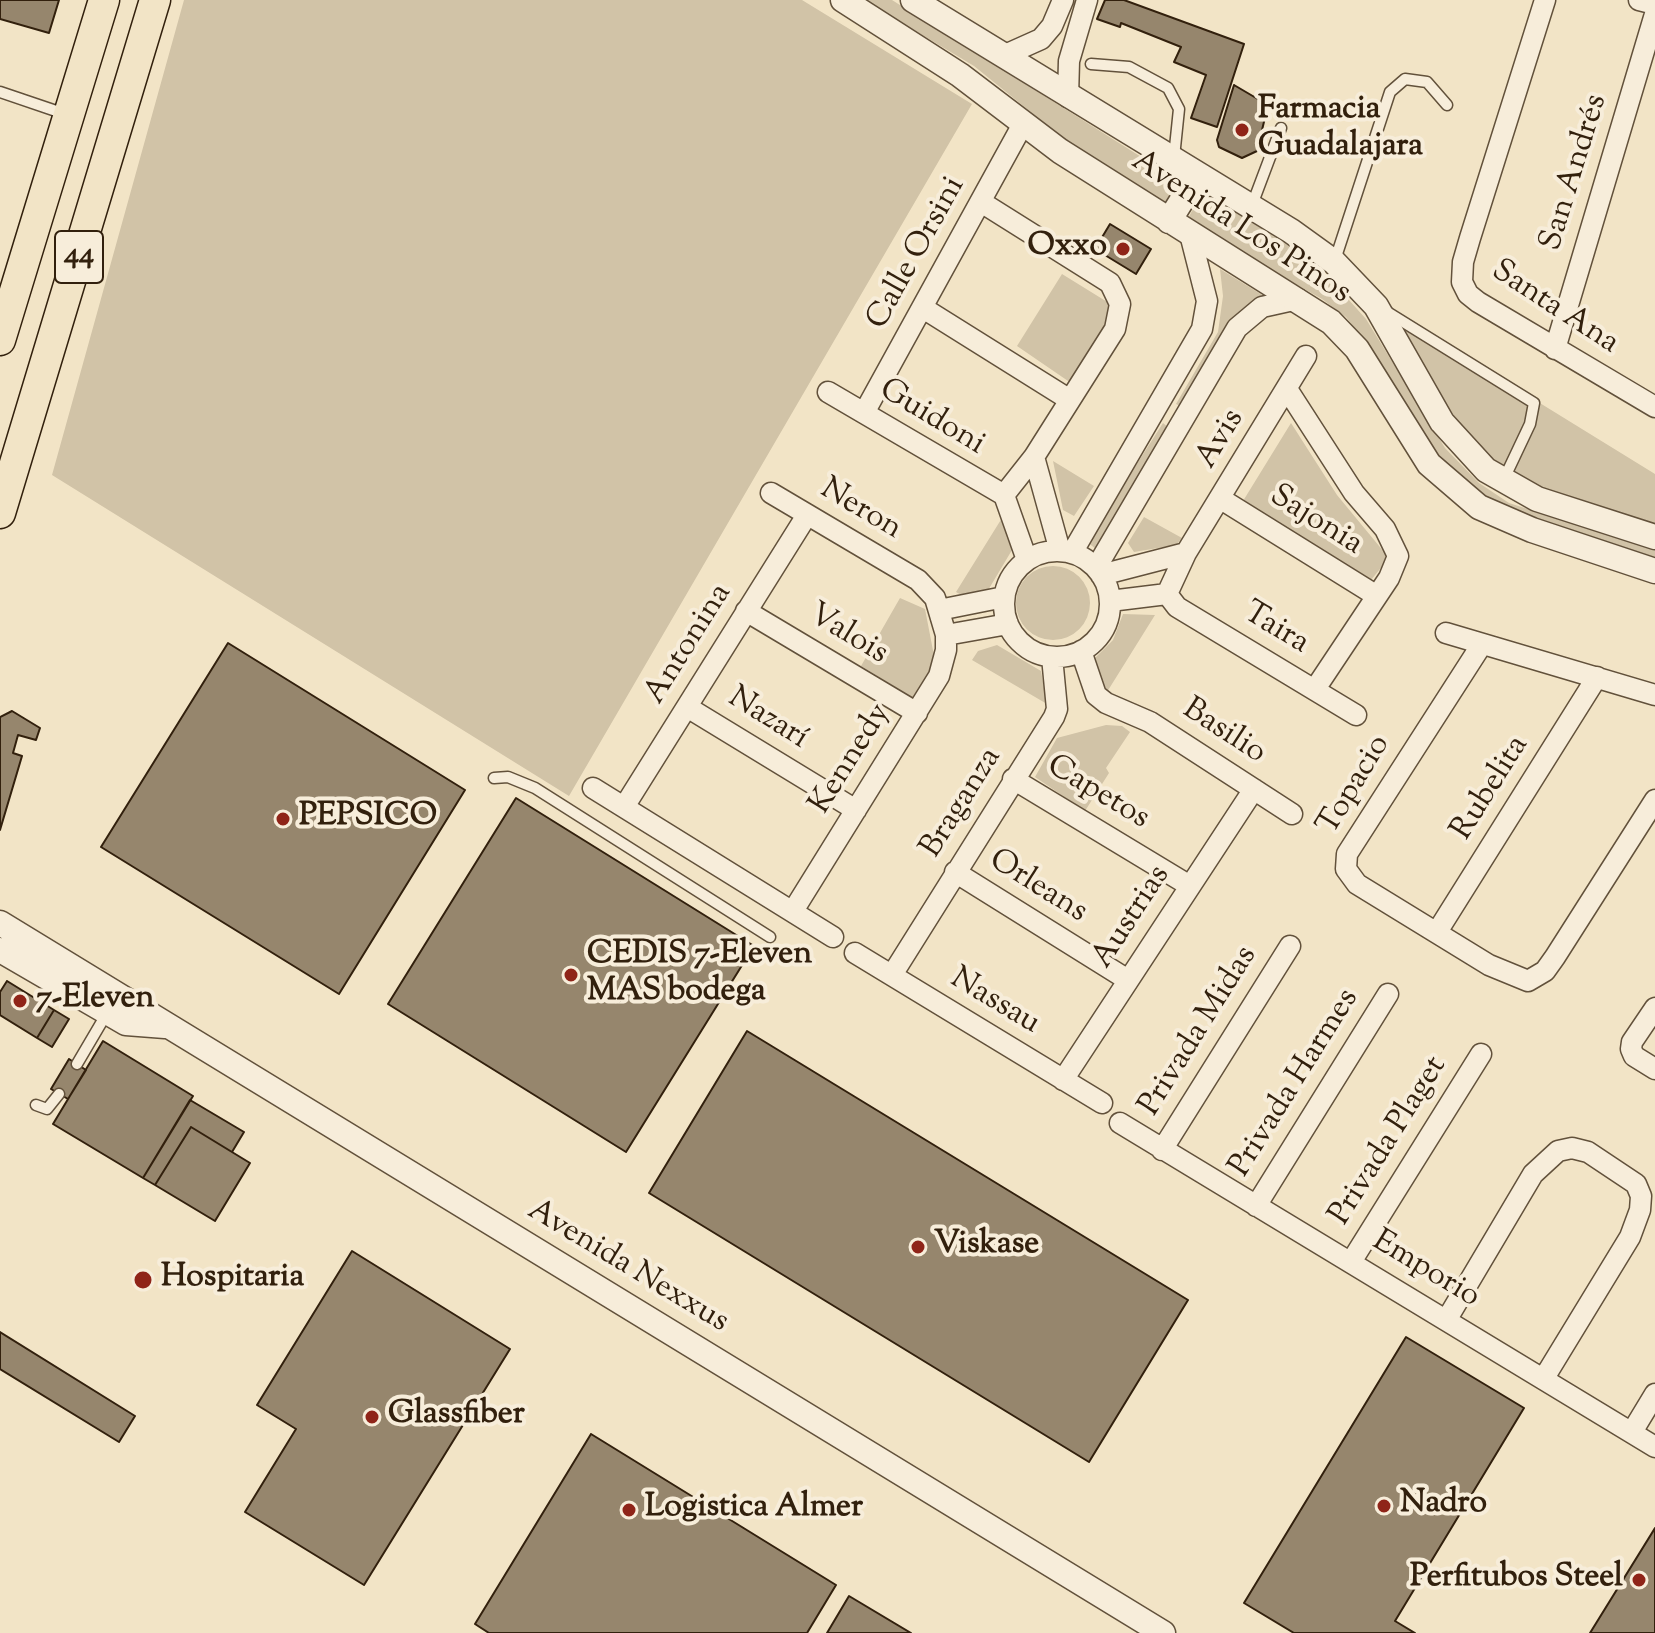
<!DOCTYPE html>
<meta charset="utf-8">
<style>
body{margin:0}
canvas{display:block;background:#f2e4c6}
</style>
<canvas width="1655" height="1633"></canvas>
<script>
const ctx = document.querySelector('canvas').getContext('2d');
ctx.lineJoin = 'round';
function paint(path, color) {
  ctx.fillStyle = color;
  ctx.fill(path, 'evenodd');
}
function toPath(rows) {
  const path = new Path2D();
  for (const r of rows) {
    if (r.length === 3) {
      path.moveTo(r[0] + r[2], r[1]);
      path.arc(r[0], r[1], r[2], 0, 2 * Math.PI);
      continue;
    }
    path.moveTo(r[0], r[1]);
    for (let i = 2; i < r.length; i += 2) path.lineTo(r[i], r[i + 1]);
  }
  return path;
}
function strokePath(path, color, width, dash) {
  ctx.strokeStyle = color;
  ctx.lineWidth = width;
  ctx.lineCap = dash ? 'butt' : 'round';
  ctx.setLineDash(dash || []);
  ctx.stroke(path);
}
function label(font, color, halo, rows, align = 'center') {
  ctx.font = font + ' "Sorts Mill Goudy",serif';
  ctx.lineWidth = 8;
  ctx.setLineDash([]);
  ctx.textBaseline = 'middle';
  ctx.strokeStyle = halo;
  ctx.fillStyle = color;
  for (const [text, x, y, turn = 0] of rows) {
    ctx.save();
    ctx.translate(x, y);
    ctx.rotate((+turn || 0) * Math.PI / 180);
    ctx.textAlign = isNaN(turn) ? turn : align;
    if (halo) ctx.strokeText(text, 0, 0);
    ctx.fillText(text, 0, 0);
    ctx.restore();
  }
}
paint(toPath([
 [184,0,802,0,972,104,569,796,52,475],
 [864,0,892,0,1181,182,1166,208,1090,160,974,66],
 [1203,191,1298,252,1340,290,1366,319,1445,448,1479,483,1509,503,1655,550,1655,563,1499,511,1437,456,1372,350,1346,317,1322,299,1186,222],
 [1220,269,1272,301,1252,307,1184,408,1176,404,1218,332,1223,296],
 [1062,274,1117,308,1071,383,1017,346],
 [1397,315,1655,474,1655,526,1528,485,1488,457,1460,424,1430,381,1399,327],
 [1163,423,1170,429,1096,549,1087,542],
 [1291,423,1337,495,1389,558,1371,580,1243,501],
 [1053,461,1094,486,1074,516,1063,510],
 [1144,517,1182,538,1176,545,1134,552,1128,543],
 [1002,518,1012,550,987,592,965,597,956,592],
 [1053,603,37],
 [900,598,925,609,936,666,915,699,861,666],
 [1123,614,1155,615,1107,692,1094,659,1113,640],
 [997,645,1041,671,1047,704,972,660,978,651],
 [1106,725,1122,726,1130,732,1106,768,1109,773,1085,811,1035,777,1057,738]
]), '#d1c3a7');
const building = toPath([
 [0,0,59,0,49,33,0,19,0,0],
 [1105,0,1124,0,1244,44,1217,127,1191,118,1206,75,1174,62,1181,47,1121,23,1120,27,1097,19,1105,0],
 [1234,85,1268,105,1257,151,1242,158,1219,147,1217,140,1234,85],
 [1110,224,1151,249,1136,274,1095,249,1110,224],
 [228,643,465,790,339,994,101,847,228,643],
 [12,711,40,728,36,740,18,735,13,753,22,756,0,830,0,717,12,711],
 [516,798,754,946,626,1152,388,1004,516,798],
 [7,981,54,1010,37,1038,0,1015,0,992,7,981],
 [54,1010,69,1019,52,1047,37,1038,54,1010],
 [747,1031,1188,1300,1089,1462,649,1193,747,1031],
 [103,1041,193,1096,143,1178,53,1124,103,1041],
 [69,1059,86,1070,68,1099,51,1089,69,1059],
 [190,1100,244,1132,232,1152,191,1127,155,1185,143,1178,190,1100],
 [191,1127,250,1163,215,1221,155,1185,191,1127],
 [352,1251,510,1349,364,1585,245,1512,296,1429,257,1405,352,1251],
 [0,1332,135,1416,119,1442,0,1369,0,1332],
 [1406,1337,1524,1408,1395,1621,1415,1633,1294,1633,1244,1603,1406,1337],
 [591,1434,836,1585,807,1633,489,1633,475,1624,591,1434],
 [1655,1528,1655,1633,1590,1633,1655,1528],
 [849,1596,911,1633,827,1633,849,1596]
]);
paint(building, '#96866d');
strokePath(building, '#32200d', 2);
const service = toPath([
 [1091,64,1129,67,1168,88,1179,109,1174,157],
 [0,92,65,114],
 [1252,205,1281,128],
 [1335,260,1390,92,1405,79,1427,82,1447,105],
 [1384,310,1534,403,1530,424,1504,479],
 [494,778,508,777,535,788,770,937],
 [77,1064,107,1013],
 [36,1105,47,1109,59,1094]
]);
const minor = toPath([
 [1545,0,1470,238,1463,262,1462,282,1468,294,1478,302,1655,407],
 [1639,0,1655,4],
 [1003,56,1041,39,1052,26,1063,0],
 [1068,97,1069,61,1087,0],
 [981,202,1110,283,1120,304,1115,329,1034,457,1004,495],
 [923,308,1070,400],
 [1555,349,1655,14],
 [1287,389,1354,493,1385,529,1398,556,1389,578,1315,689],
 [828,392,1004,495],
 [864,413,1023,124],
 [1034,457,1060,551],
 [771,493,918,580,935,598,946,635,946,650,939,676,793,911],
 [1004,495,1027,560],
 [1221,499,1377,596],
 [1057,604,53],
 [1072,553,1202,329,1207,301,1190,234],
 [1096,568,1237,328,1262,307,1298,299],
 [1101,575,1186,553],
 [1167,594,1186,553,1306,356],
 [1167,594,1177,607,1356,715],
 [1110,601,1167,594],
 [939,610,1004,597],
 [746,611,917,713],
 [1446,633,1655,695],
 [946,635,1008,624],
 [1482,644,1347,854,1346,869,1357,884,1489,965,1528,981,1545,971,1555,957,1655,800],
 [1081,651,1096,695,1106,703,1150,722,1292,814],
 [687,707,856,810],
 [1013,779,1190,886],
 [593,788,833,937],
 [624,807,807,515],
 [955,872,1128,980],
 [1437,932,1597,677],
 [855,953,1102,1103],
 [892,975,1054,717,1057,709,1052,657],
 [1655,1008,1632,1042,1631,1049,1634,1056,1655,1069],
 [1063,1080,1254,789],
 [1120,1123,1655,1447],
 [1162,1150,1290,946],
 [1256,1206,1388,994],
 [1351,1262,1481,1054],
 [1447,1319,1533,1174,1558,1151,1572,1148,1588,1152,1636,1184,1641,1196,1640,1210,1630,1237,1544,1378],
 [1632,1432,1655,1394]
]);
const tertiary = toPath([
 [843,0,960,75,1060,151,1331,322,1357,349,1429,464,1479,507,1532,530,1655,571],
 [913,0,1291,231,1334,262,1376,306,1442,422,1486,470,1537,499,1655,537],
 [1169,221,1197,176],
 [0,923,1163,1633],
 [0,950,126,1023,165,1026]
]);
const primary = toPath([
 [0,340,104,0],
 [0,513,155,0]
]);
strokePath(service, '#62513b', 13);
strokePath(minor, '#62513b', 23);
strokePath(tertiary, '#62513b', 27);
strokePath(primary, '#32200d', 33);
strokePath(service, '#f7edda', 10);
strokePath(minor, '#f7edda', 20);
strokePath(tertiary, '#f7edda', 24);
strokePath(primary, '#f2e4c6', 30);
for (const [x, y, r, color] of [
 [1242,130,8,"#8f2418"],
 [1123,249,8,"#8f2418"],
 [283,819,8,"#8f2418"],
 [571,975,8,"#8f2418"],
 [20,1001,8,"#8f2418"],
 [918,1247,8,"#8f2418"],
 [143,1280,10,"#8f2418"],
 [372,1417,8,"#8f2418"],
 [1384,1506,8,"#8f2418"],
 [629,1510,8,"#8f2418"],
 [1639,1580,8,"#8f2418"]
]) {
  const dot = new Path2D();
  dot.arc(x, y, r, 0, 2 * Math.PI);
  ctx.fillStyle = color;
  ctx.fill(dot);
  strokePath(dot, '#f7edda', 3);
}
for (const [x, y, w] of [
 [79,257,48]
]) {
  const box = new Path2D();
  box.roundRect(x - w / 2, y - 26, w, 52, 6);
  ctx.fillStyle = '#f7edda';
  ctx.fill(box);
  strokePath(box, '#32200d', 2);
}
label('bold 30px', '#32200d', null, [
 ["44",79,257]
]);
label('bold 32px', '#32200d', '#f7edda', [
 ["Farmacia",1258,112],
 ["Guadalajara",1258,149],
 ["Oxxo",1107,249,"right"],
 ["PEPSICO",299,819],
 ["CEDIS 7-Eleven",587,957],
 ["MAS bodega",587,994],
 ["7-Eleven",36,1001],
 ["Viskase",934,1247],
 ["Hospitaria",161,1280],
 ["Glassfiber",388,1417],
 ["Nadro",1400,1506],
 ["Logistica Almer",645,1510],
 ["Perfitubos Steel",1623,1580,"right"]
], 'left');
label('32px', '#32200d', '#f7edda', [
 ["San Andrés",1576,173,-73],
 ["Avenida Los Pinos",1240,229,33],
 ["Calle Orsini",918,254,-61],
 ["Santa Ana",1554,309,33],
 ["Guidoni",931,419,31],
 ["Avis",1222,440,-59],
 ["Neron",860,511,31],
 ["Sajonia",1315,522,32],
 ["Taira",1275,630,31],
 ["Valois",847,636,31],
 ["Antonina",690,645,-58],
 ["Nazarí",767,720,32],
 ["Basilio",1223,733,33],
 ["Kennedy",852,760,-58],
 ["Topacio",1356,786,-59],
 ["Rubelita",1492,789,-58],
 ["Capetos",1097,794,31],
 ["Braganza",963,804,-58],
 ["Orleans",1037,888,32],
 ["Austrias",1133,918,-57],
 ["Nassau",994,1003,31],
 ["Privada Midas",1200,1032,-58],
 ["Privada Harmes",1296,1084,-58],
 ["Privada Plaget",1390,1142,-58],
 ["Avenida Nexxus",627,1268,31],
 ["Emporio",1425,1271,31]
]);
</script>
